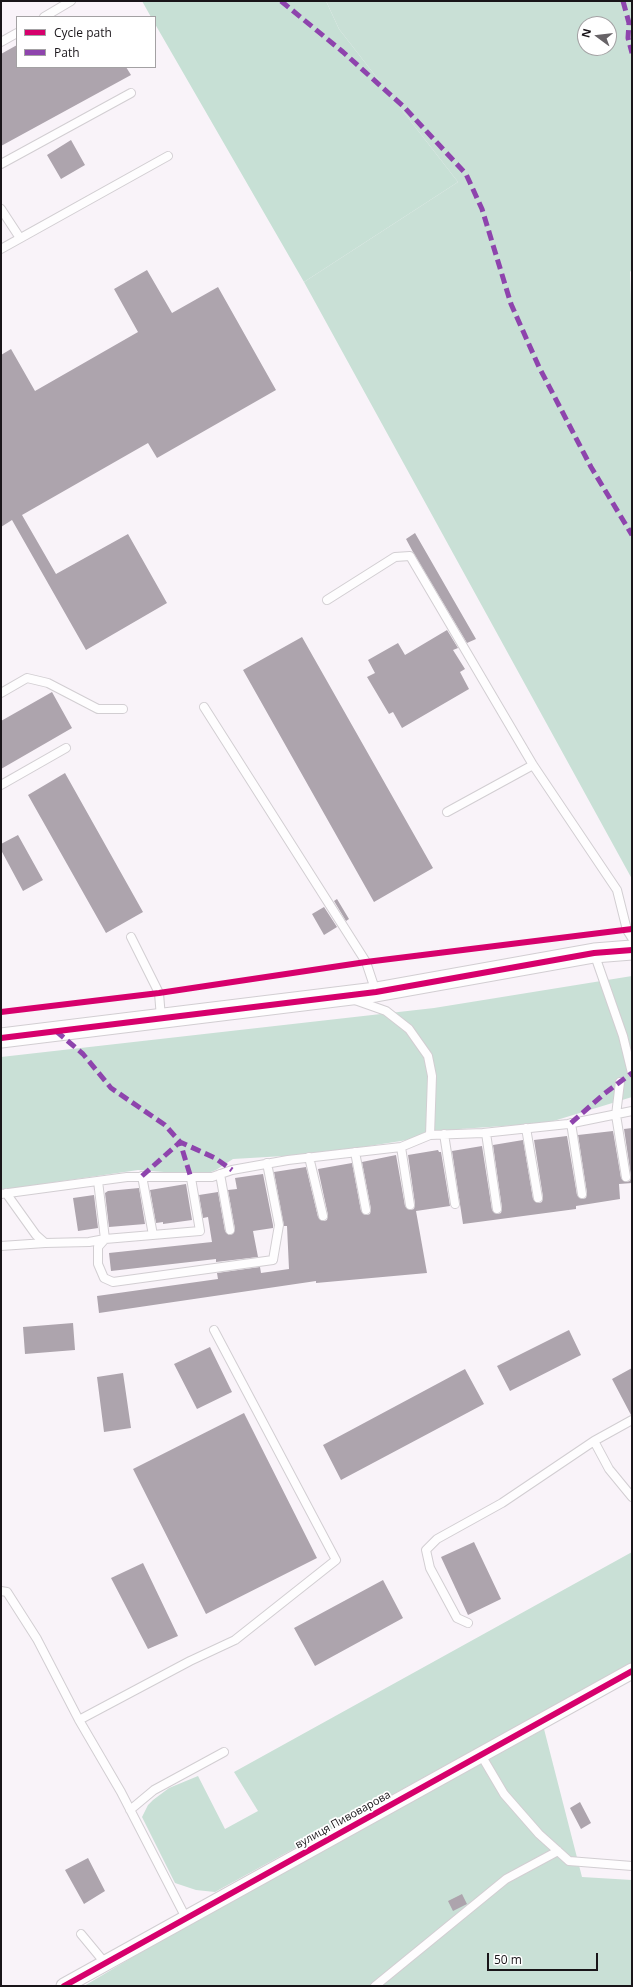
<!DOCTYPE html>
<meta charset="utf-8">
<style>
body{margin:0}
#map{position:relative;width:633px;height:1987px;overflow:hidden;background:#f9f3f9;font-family:"Open Sans",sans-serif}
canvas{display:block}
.frame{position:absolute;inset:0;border:2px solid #191519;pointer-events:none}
.legend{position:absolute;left:16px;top:16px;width:140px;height:52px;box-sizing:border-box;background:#fff;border:1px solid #a3a1a3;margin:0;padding:5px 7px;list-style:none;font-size:12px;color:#191519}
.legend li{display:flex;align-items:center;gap:8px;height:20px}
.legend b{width:20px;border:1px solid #a3a1a3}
.north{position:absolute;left:577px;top:16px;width:40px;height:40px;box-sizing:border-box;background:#fff;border:1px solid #a3a1a3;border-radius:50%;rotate:285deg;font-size:11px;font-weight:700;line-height:16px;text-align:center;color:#191519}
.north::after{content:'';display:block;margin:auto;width:14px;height:18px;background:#676367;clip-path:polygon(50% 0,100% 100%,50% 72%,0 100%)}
.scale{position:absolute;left:487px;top:1953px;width:111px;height:18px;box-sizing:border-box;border:2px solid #191519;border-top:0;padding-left:5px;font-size:12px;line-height:14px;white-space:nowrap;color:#191519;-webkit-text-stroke:3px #fff;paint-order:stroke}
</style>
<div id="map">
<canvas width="633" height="1987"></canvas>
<div class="frame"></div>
<ul class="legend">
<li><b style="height:5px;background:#d6006c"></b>Cycle path</li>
<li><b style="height:5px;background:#8e44ad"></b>Path</li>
</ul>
<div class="north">N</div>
<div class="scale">50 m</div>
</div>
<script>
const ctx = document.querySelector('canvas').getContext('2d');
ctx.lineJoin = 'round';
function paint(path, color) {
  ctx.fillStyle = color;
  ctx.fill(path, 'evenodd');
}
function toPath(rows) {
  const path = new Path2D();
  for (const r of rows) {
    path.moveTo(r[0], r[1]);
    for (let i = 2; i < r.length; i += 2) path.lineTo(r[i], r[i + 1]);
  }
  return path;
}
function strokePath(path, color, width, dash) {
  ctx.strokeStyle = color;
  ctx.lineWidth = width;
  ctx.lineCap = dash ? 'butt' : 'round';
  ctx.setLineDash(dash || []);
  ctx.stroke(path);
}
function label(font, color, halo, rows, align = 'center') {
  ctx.font = font + ' "Open Sans",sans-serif';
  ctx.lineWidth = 3.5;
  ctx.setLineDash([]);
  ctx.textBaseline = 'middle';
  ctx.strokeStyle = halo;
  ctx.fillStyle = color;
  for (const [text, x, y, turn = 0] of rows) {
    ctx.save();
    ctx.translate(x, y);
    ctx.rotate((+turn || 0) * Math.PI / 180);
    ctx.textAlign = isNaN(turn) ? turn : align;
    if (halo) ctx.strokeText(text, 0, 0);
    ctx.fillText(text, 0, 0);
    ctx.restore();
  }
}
paint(toPath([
 [326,1,632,1,632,269,630,272,632,329,632,879,304,282,458,182,339,29],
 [585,24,609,24,609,48,585,48],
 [632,976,632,1097,547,1123,460,1129,401,1141,318,1154,233,1159,216,1170,203,1175,138,1170,1,1190,1,1057,434,1008],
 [632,1552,632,1663,215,1892,196,1890,175,1883,142,1817,148,1805,153,1800,169,1788,198,1776,225,1829,258,1811,234,1772],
 [544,1729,582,1877,632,1880,632,1986,84,1986,214,1909]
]), '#c9e0d6');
paint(toPath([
 [142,1,326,1,339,29,458,182,304,282,155,24,155,17,151,17]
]), '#c7e0d5');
paint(toPath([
 [17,45,17,67,126,67,131,75,1,146,1,54],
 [71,140,85,165,61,179,47,155],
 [147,270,172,313,218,287,276,390,157,458,148,443,22,515,56,574,128,534,167,603,86,650,12,520,1,527,1,355,11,349,35,391,138,332,114,289],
 [415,533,476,639,467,643,413,552,406,539],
 [447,630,458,648,453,650,465,669,460,672,469,689,402,728,393,712,389,714,367,677,375,673,368,660,398,643,405,655],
 [302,637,433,868,374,902,243,670],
 [52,692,72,728,1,769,1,721],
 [65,773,143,912,106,933,28,795],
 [18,835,43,880,23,891,1,850,1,844],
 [337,899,349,919,346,921,334,901],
 [324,907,337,927,324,935,312,914],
 [632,1128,632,1183,619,1184,620,1199,576,1206,576,1209,463,1224,452,1151,482,1146,492,1210,497,1214,501,1213,502,1208,493,1145,523,1140,533,1199,539,1203,542,1202,543,1197,534,1140,567,1136,577,1195,582,1199,586,1198,587,1193,578,1135,613,1131,621,1178,626,1182,630,1181,631,1176,624,1129],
 [438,1150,439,1152,441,1152,450,1206,416,1211,427,1273,316,1283,316,1281,99,1313,97,1296,218,1279,217,1273,260,1267,261,1273,289,1269,287,1226,284,1226,274,1172,306,1167,318,1217,324,1221,327,1220,328,1215,318,1169,352,1163,361,1211,367,1215,370,1214,371,1209,362,1162,396,1155,405,1206,410,1210,414,1209,415,1204,408,1155],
 [263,1174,273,1225,273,1228,253,1231,258,1257,216,1262,216,1259,111,1271,109,1253,212,1242,208,1217,203,1218,199,1195,218,1192,225,1231,229,1235,233,1234,235,1229,228,1190,237,1189,235,1178],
 [186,1184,192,1220,163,1224,163,1222,156,1223,150,1190],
 [139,1188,145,1224,109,1227,105,1193,108,1191],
 [94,1195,98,1228,78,1231,73,1198],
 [73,1323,75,1350,25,1354,23,1327],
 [569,1330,581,1355,510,1391,497,1366],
 [210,1347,232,1392,197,1409,174,1364],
 [632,1368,632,1415,631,1415,612,1379],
 [465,1369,484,1404,341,1480,323,1445],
 [123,1373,131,1428,104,1432,97,1377],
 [244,1413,317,1558,206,1614,133,1469],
 [474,1542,501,1599,468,1615,441,1557],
 [143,1563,178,1636,148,1649,111,1578],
 [383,1580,403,1618,315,1666,294,1628],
 [580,1802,591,1823,581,1829,570,1808],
 [88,1858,105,1891,84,1904,65,1870],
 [462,1894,467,1904,453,1911,448,1901]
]), '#ada4ad');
const service = toPath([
 [44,17,71,1],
 [1,42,17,33],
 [1,164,131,93],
 [1,209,20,238],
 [1,249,168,156],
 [327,600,395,557,410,556,533,765,617,890,627,930,632,938],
 [1,693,27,678,48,683,98,709,123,709],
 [204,707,366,962,376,992],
 [1,785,66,748],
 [447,812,533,765],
 [131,937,159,993,161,1018],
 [594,953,623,1036,632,1073],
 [352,999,386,1011,409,1029,428,1056,432,1076,430,1135],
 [620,1082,616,1115,626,1177],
 [571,1123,582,1194],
 [526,1128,538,1198],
 [486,1133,497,1209],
 [444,1134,455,1204],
 [401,1147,410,1205],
 [355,1152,366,1210],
 [309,1157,323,1216],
 [220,1174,230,1230],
 [142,1176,153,1235],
 [98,1181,105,1239,200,1231,191,1178],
 [6,1193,36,1235,45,1243,89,1242,105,1239],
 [1,1194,127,1177,212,1177,232,1170,288,1160,401,1147,430,1135,483,1133,568,1124,632,1111],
 [105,1239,98,1247,98,1264,104,1278,113,1282,273,1260,279,1225,267,1163],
 [1,1246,45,1243],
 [594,1441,609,1469,632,1497],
 [1,1591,7,1592,37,1639,79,1720,121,1792,186,1918],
 [468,1623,457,1618,430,1568,426,1550,437,1539,502,1503,594,1441,632,1420],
 [79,1720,190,1661,235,1640,336,1560,214,1330],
 [481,1755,504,1794,539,1834,569,1861,632,1866],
 [130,1810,154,1790,224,1752],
 [81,1934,105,1963],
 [375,1986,506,1879,558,1851]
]);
const minor = toPath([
 [64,1986,632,1671]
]);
const tertiary = toPath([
 [1,1038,376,992,594,953,632,950]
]);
strokePath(service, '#d2ced2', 10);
strokePath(minor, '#d2ced2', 17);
strokePath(tertiary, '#d2ced2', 21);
strokePath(toPath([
 [376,961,617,931],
 [168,991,355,964],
 [1,1012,147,994]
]), '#e2dfe2', 2.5, [1, 3]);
strokePath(service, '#fefdfe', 8);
strokePath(minor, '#fefdfe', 15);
strokePath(tertiary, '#fefdfe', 19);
strokePath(toPath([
 [281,1,343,52,404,107,466,174,482,209,511,304,539,367,591,467,632,535],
 [623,1,629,23,628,38,632,53],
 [56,1031,83,1054,111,1088,165,1125,180,1142,215,1158,232,1170],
 [571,1123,604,1094,632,1073],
 [142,1176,180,1142,191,1178]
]), '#8e44ad', 5, [10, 5]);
strokePath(toPath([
 [1,1012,159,993,366,962,632,929],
 [1,1038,376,992,594,953,632,950],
 [64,1986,632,1671]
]), '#d6006c', 6);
label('11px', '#191519', '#fff', [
 ["вулиця Пивоварова",343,1820,-29]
]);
</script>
